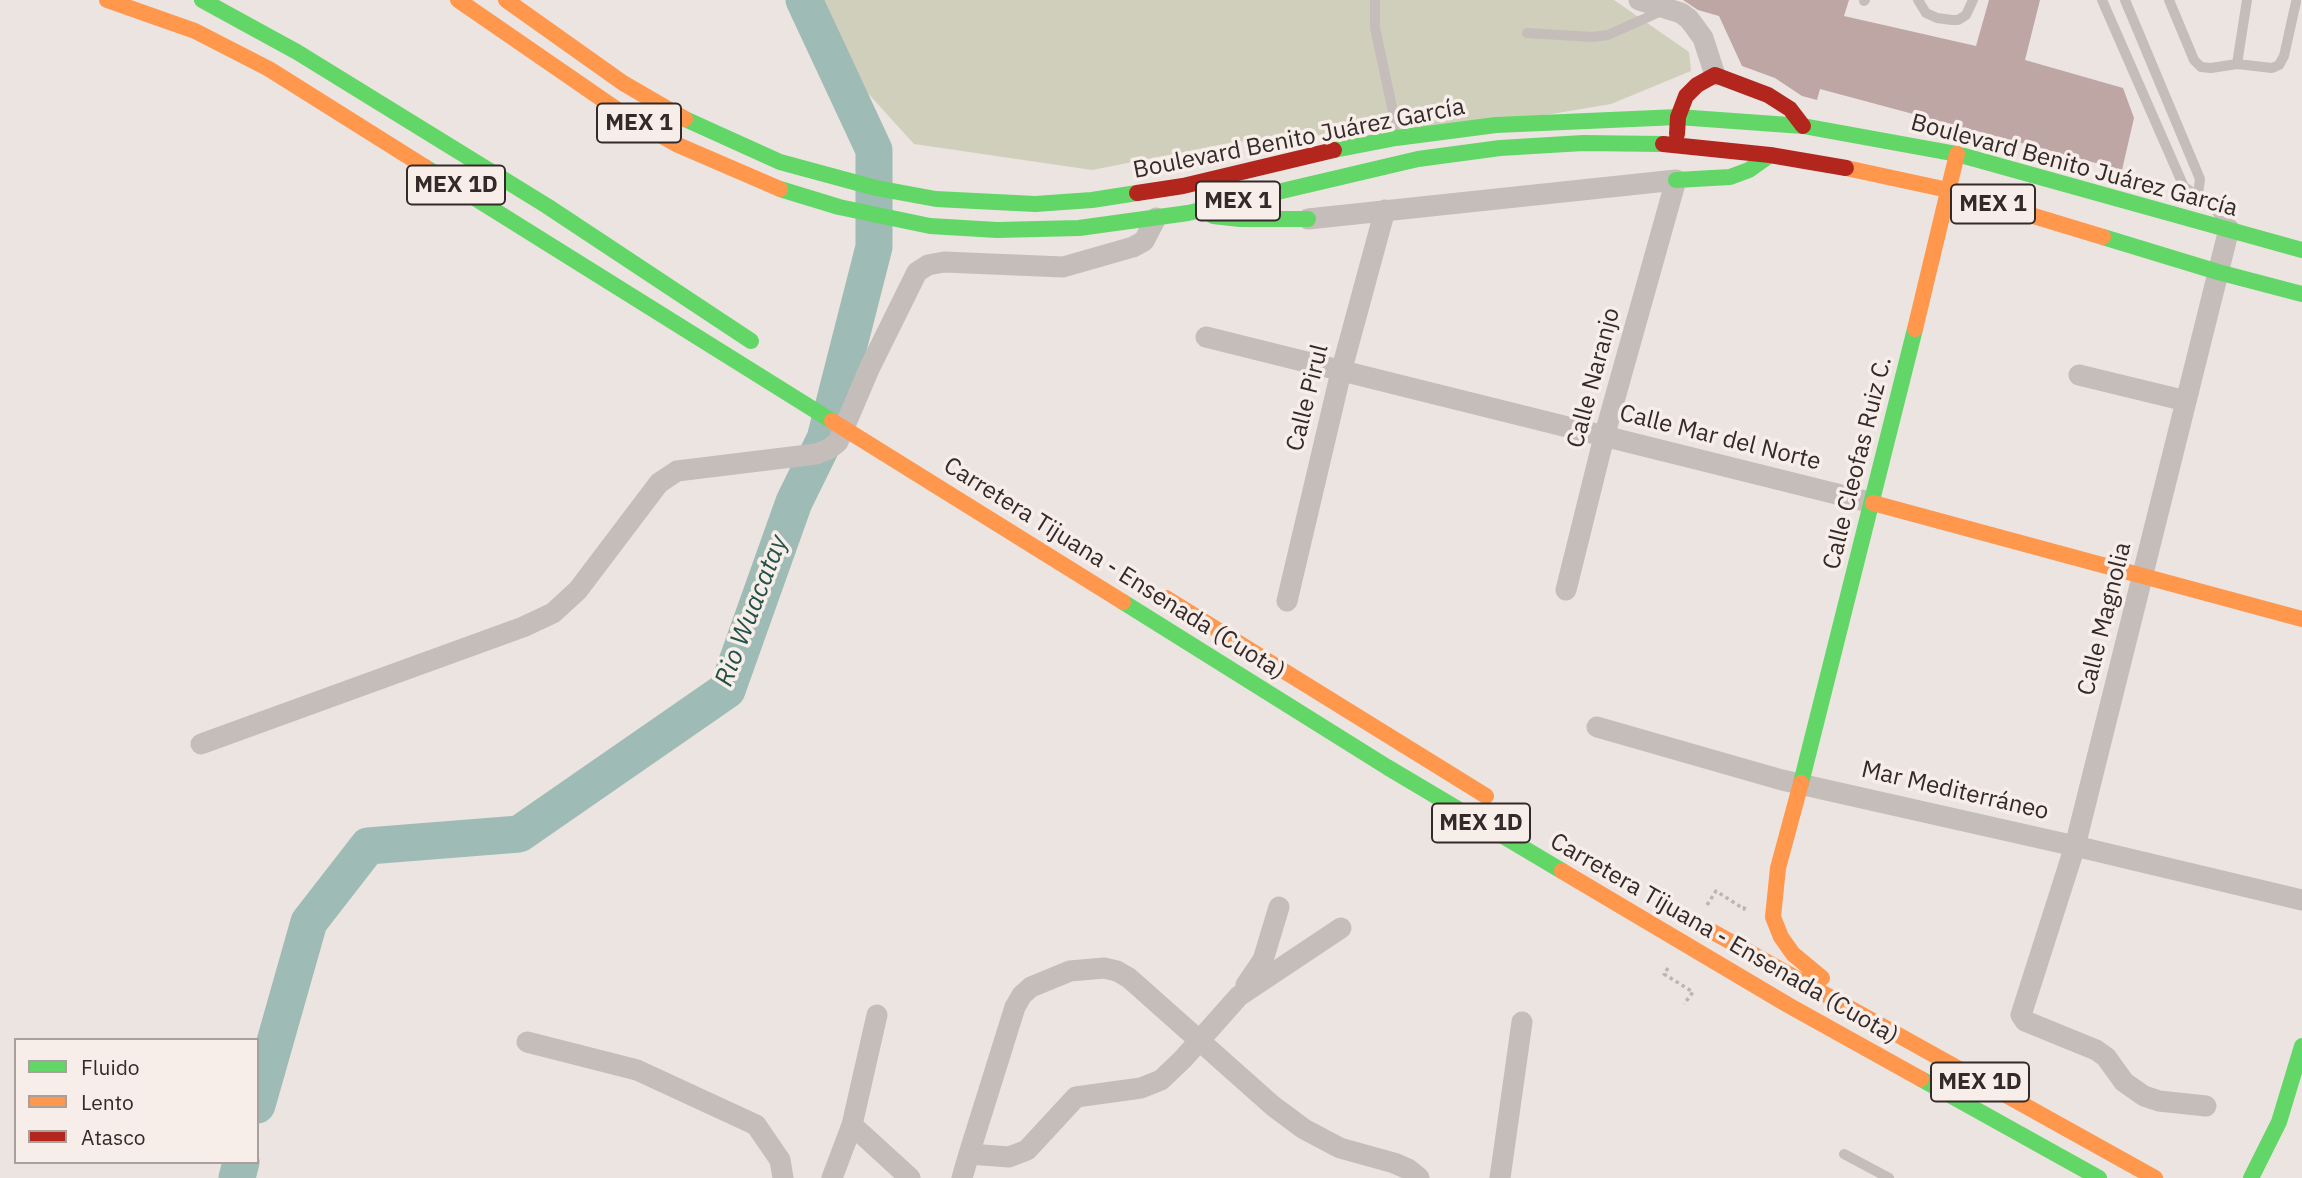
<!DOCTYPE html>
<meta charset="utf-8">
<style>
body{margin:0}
#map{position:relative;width:2302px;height:1178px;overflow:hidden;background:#ebe4e1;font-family:"IBM Plex Sans",sans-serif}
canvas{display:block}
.legend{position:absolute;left:14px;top:1038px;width:245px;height:126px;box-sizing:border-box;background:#f7ede9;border:2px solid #a99f9c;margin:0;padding:9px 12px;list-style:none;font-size:21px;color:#342a29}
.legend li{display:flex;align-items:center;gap:14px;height:35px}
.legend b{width:35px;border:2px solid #a99f9c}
</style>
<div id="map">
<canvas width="2302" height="1178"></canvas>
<ul class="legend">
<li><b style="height:9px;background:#63d668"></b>Fluido</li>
<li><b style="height:9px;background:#ff974d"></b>Lento</li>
<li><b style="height:9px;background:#b3261e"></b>Atasco</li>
</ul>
</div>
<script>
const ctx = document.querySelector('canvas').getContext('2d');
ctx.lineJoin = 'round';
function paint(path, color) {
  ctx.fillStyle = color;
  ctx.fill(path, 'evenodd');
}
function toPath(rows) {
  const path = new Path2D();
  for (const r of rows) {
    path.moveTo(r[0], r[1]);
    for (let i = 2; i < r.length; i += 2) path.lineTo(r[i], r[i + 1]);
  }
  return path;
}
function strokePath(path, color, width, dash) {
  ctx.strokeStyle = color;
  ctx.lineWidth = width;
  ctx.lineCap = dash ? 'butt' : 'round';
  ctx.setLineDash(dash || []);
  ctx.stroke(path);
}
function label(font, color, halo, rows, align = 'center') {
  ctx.font = font + ' "IBM Plex Sans",sans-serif';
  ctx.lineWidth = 7;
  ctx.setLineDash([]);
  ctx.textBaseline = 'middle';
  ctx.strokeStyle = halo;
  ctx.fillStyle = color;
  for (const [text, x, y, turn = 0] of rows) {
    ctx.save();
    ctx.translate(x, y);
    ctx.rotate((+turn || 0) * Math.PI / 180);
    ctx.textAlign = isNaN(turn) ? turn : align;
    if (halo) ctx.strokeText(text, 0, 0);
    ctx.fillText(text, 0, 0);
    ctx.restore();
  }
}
paint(toPath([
 [810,0,1614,0,1689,52,1691,71,1611,104,1516,120,1234,142,1092,170,914,144,825,46]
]), '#d0cfbc');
strokePath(toPath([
 [257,1105,309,922,368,846,519,834,727,690,794,502,825,439,874,247,874,150,804,0],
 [237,1178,241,1162]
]), '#9fbbb5', 37);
paint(toPath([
 [1683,0,1849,0,1844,16,1976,46,1989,0,2040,0,2025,60,2123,88,2134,118,2122,170,1820,89,1817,100,1802,96,1775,78,1742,66,1719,16,1698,10]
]), '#bda6a4');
strokePath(toPath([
 [1707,905,1716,891,1744,909,1745,906],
 [1668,968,1664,974,1693,992,1684,1004]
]), '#bdb5b2', 3.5, [3.5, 3.5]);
strokePath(toPath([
 [1375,0,1375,28,1392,107,1395,135],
 [1918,0,1926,13,1937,18,1952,20,1958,20,1966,15,1973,0],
 [2102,0,2184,187,2213,206,2223,221],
 [2125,0,2200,179,2198,194],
 [2169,0,2194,60,2201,67,2211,68,2237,64,2272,68,2279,65,2284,56,2296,2],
 [1864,1,1865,0],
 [1527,33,1592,37,1608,35,1666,9],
 [2237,64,2247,0],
 [1844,1154,1889,1178]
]), '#c4bdba', 10);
strokePath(toPath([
 [1639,0,1681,13,1689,19,1703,38,1715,75],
 [1308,219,1676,180,1604,437,1566,590],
 [1206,337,1873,503],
 [2079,375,2186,401],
 [1287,601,1341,372,1385,210],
 [1597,727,1782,780,2075,846,2302,900],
 [201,744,523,627,553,613,578,590,659,483,677,471,816,454,829,449,838,442,870,367,917,272,928,265,944,262,1063,267,1133,247,1144,241,1156,218],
 [1246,985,1263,960,1279,907],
 [527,1042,637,1070,756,1125,780,1160,783,1178],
 [2206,1106,2159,1101,2144,1096,2124,1082,2106,1057,2096,1050,2025,1021,2021,1015,2075,846,2229,229],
 [852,1125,910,1178],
 [969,1154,1015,1007,1022,995,1031,987,1070,971,1104,968,1117,971,1129,978,1273,1106,1304,1129,1340,1148,1394,1163,1408,1169,1419,1178],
 [832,1178,852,1125,877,1015],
 [962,1178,969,1154,1009,1157,1027,1150,1076,1097,1141,1088,1161,1080,1183,1059,1239,996,1341,928],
 [1500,1178,1522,1022]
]), '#c4bdba', 21);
strokePath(toPath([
 [202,0,297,52,547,206,751,341],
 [685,119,780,162,876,188,936,199,1035,204,1092,200,1137,193],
 [1334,150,1396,138,1496,125,1678,117,1803,126,1957,154,2302,250],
 [425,167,832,421],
 [1676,180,1730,177,1749,170,1770,155],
 [780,189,839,207,930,226,997,230,1079,228,1188,213,1418,159,1500,148,1583,143,1663,144],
 [1213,216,1240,219,1308,219],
 [2103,237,2218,272,2302,294],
 [1123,602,1387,767,1562,871],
 [1801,783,1915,329],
 [1921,1079,2099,1178],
 [2251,1178,2279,1122,2302,1046]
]), '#63d668', 16);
strokePath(toPath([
 [107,0,195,31,269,69,425,167],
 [458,0,625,115,678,145,780,189],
 [506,0,623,83,685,119],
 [1846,168,1948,190,2103,237],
 [1915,329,1957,154],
 [832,421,1123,602],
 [1873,503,2302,619],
 [1166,598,1486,796],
 [1801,783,1778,868,1773,917,1781,937,1793,954,1822,978],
 [1562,871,1788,1005,1921,1079],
 [1713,932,2155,1178]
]), '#ff974d', 16);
strokePath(toPath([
 [1677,134,1678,117,1686,96,1697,85,1715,75,1768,95,1790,109,1803,126],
 [1663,144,1770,155,1846,168],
 [1137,193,1183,186,1334,150]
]), '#b3261e', 16);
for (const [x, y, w] of [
 [639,123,84],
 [456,185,98],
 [1238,201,84],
 [1993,204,84],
 [1481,823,98],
 [1980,1082,98]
]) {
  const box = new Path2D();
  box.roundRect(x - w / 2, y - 19.5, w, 39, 5);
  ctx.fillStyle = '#f7ede9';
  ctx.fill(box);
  strokePath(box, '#342a29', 2);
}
label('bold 23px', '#342a29', null, [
 ["MEX 1",639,123],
 ["MEX 1D",456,185],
 ["MEX 1",1238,201],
 ["MEX 1",1993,204],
 ["MEX 1D",1481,823],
 ["MEX 1D",1980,1082]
]);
label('24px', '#342a29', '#f7ede9', [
 ["Boulevard Benito Juárez García",1299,139,-11],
 ["Boulevard Benito Juárez García",2074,166,15],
 ["Calle Naranjo",1594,378,-75],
 ["Calle Pirul",1308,398,-76],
 ["Calle Mar del Norte",1720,438,14],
 ["Calle Cleofas Ruiz C.",1858,463,-76],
 ["Carretera Tijuana - Ensenada (Cuota)",1114,569,32],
 ["Calle Magnolia",2105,619,-76],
 ["Mar Mediterráneo",1955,791,13],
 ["Carretera Tijuana - Ensenada (Cuota)",1724,939,30]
]);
label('italic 26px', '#23514a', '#f7ede9', [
 ["Rio Wuacatay",752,611,-69]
]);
</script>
